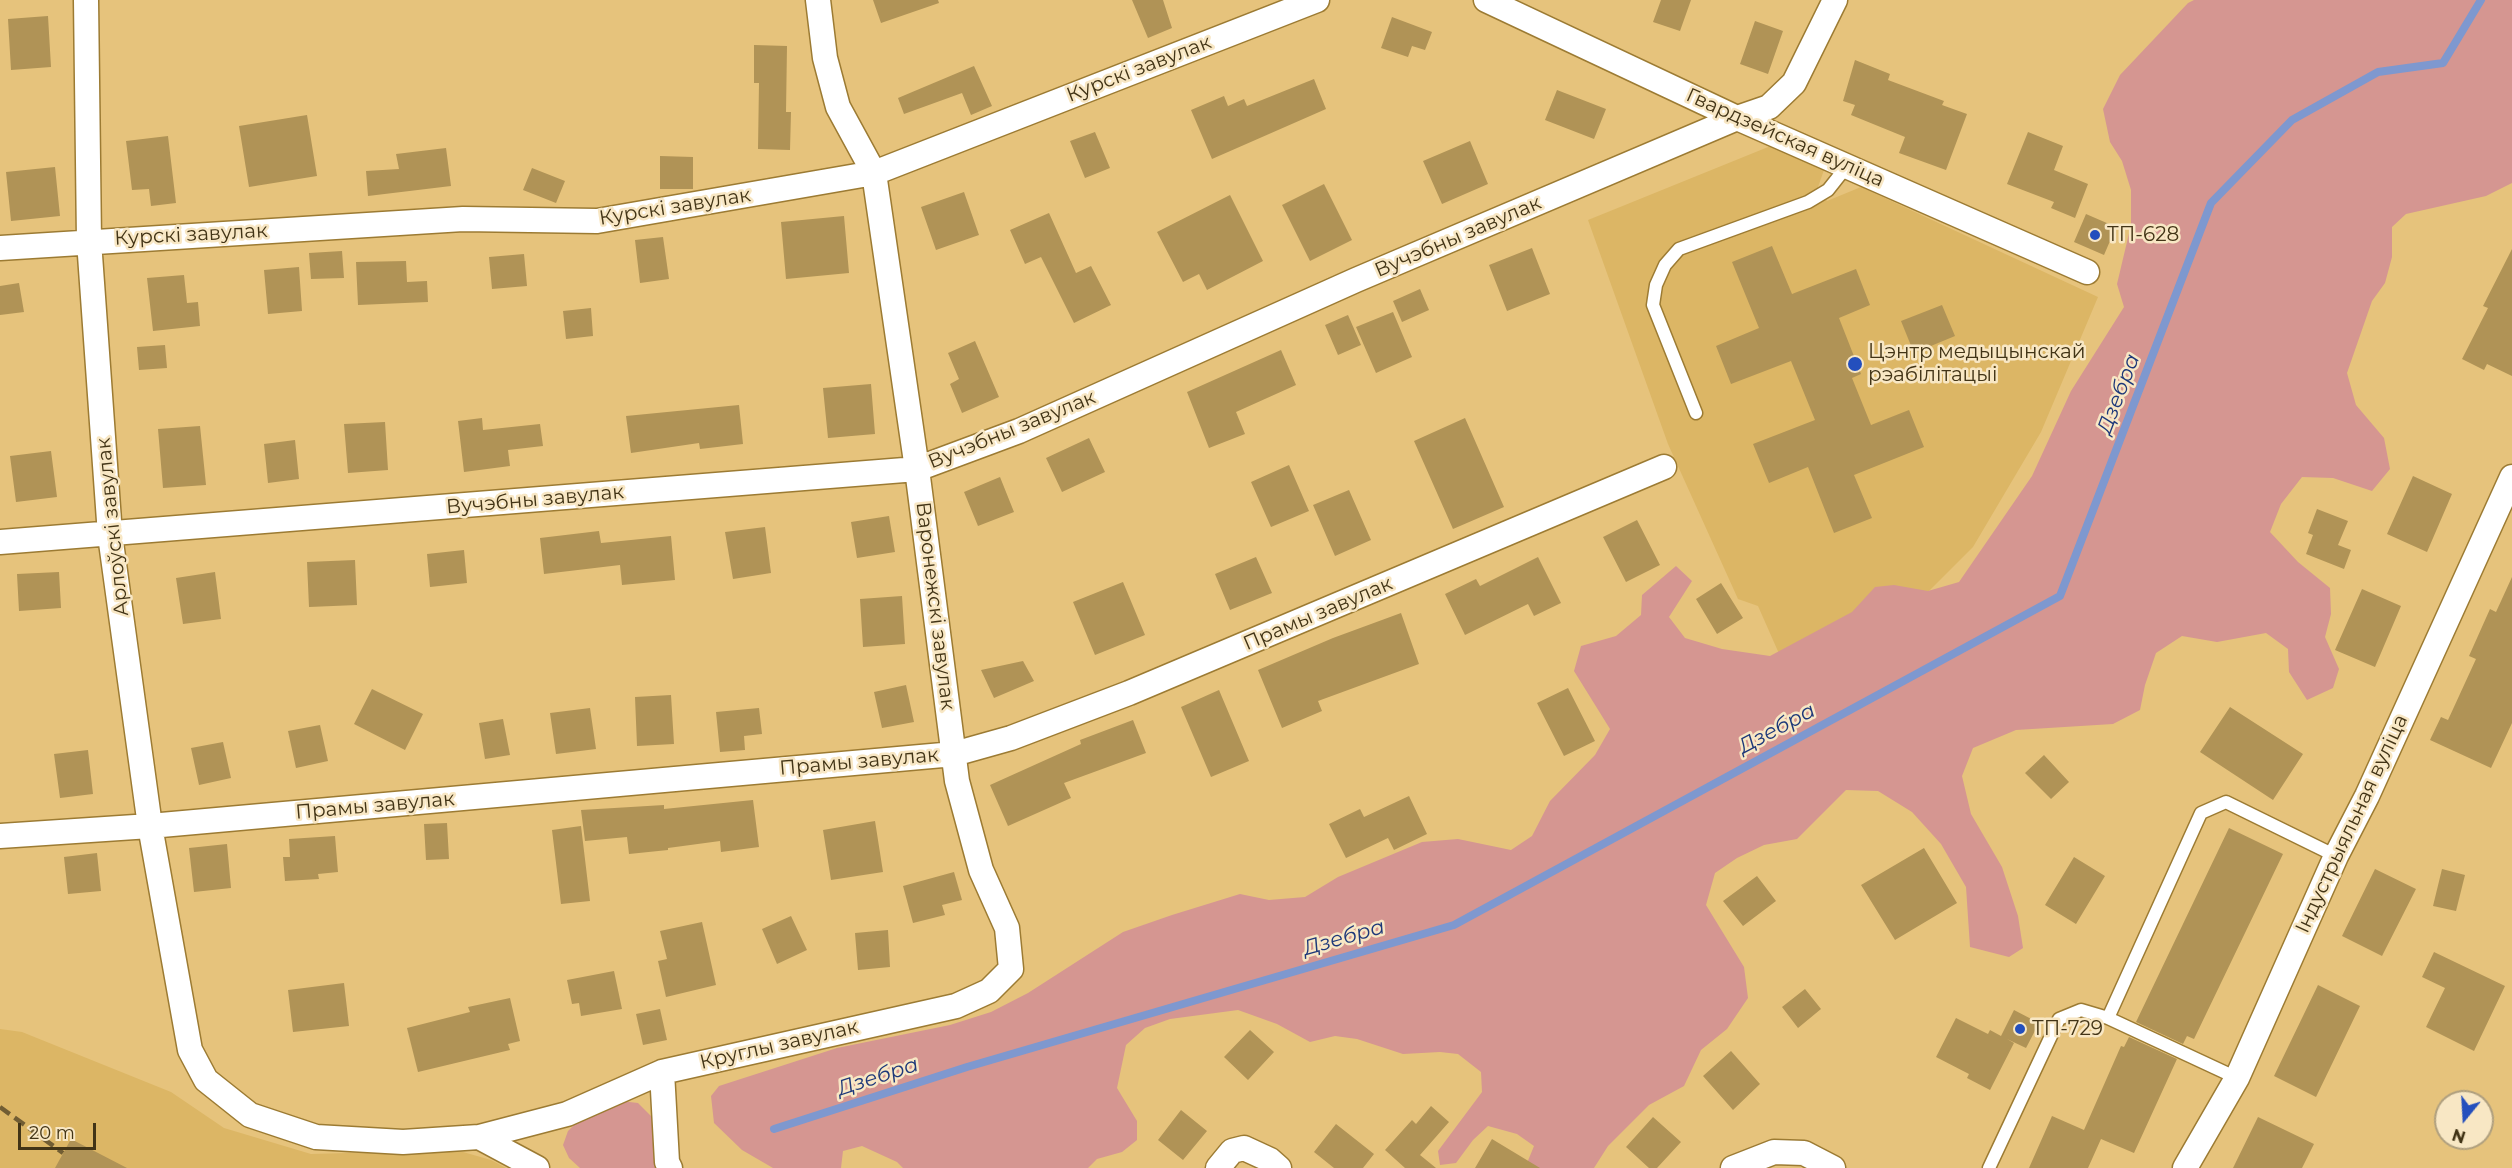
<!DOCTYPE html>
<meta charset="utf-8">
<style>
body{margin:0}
#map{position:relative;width:2512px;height:1168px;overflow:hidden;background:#e6c37c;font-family:Montserrat,sans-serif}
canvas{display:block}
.north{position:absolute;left:2434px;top:1090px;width:60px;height:60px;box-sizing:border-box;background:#f8e7c4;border:2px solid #af9f7e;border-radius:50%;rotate:198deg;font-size:16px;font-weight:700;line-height:24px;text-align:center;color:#423416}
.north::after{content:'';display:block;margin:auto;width:21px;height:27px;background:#244fbd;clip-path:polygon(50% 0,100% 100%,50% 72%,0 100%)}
.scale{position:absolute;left:18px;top:1123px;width:78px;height:27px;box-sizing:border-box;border:3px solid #423416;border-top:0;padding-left:8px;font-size:18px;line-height:21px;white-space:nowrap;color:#423416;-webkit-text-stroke:4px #f8e7c4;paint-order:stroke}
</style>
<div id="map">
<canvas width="2512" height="1168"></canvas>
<div class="north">N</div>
<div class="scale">20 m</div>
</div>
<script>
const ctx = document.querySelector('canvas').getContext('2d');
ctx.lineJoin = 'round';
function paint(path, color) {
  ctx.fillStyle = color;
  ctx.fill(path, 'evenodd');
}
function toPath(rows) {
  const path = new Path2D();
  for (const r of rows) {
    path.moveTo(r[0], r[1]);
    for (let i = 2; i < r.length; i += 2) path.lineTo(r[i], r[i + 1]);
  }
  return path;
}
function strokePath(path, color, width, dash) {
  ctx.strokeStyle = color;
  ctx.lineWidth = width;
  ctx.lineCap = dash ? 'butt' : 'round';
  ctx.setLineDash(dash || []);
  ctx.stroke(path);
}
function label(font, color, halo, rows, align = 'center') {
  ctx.font = font + ' Montserrat,sans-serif';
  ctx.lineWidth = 5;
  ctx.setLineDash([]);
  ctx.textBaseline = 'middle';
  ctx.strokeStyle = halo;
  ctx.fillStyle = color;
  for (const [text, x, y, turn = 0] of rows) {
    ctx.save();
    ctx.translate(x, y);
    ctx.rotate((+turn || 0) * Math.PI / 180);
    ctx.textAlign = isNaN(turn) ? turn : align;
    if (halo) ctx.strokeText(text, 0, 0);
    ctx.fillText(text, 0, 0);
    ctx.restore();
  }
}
paint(toPath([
 [1778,143,1806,155,1824,170,1818,187,1827,201,1861,187,2098,297,2041,432,1973,547,1886,634,1788,674,1758,606,1738,599,1668,444,1588,220],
 [0,1029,22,1032,171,1092,224,1128,311,1154,456,1150,491,1160,506,1168,0,1168]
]), '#dcb665');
paint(toPath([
 [2194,0,2512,0,2512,183,2486,196,2406,214,2392,227,2392,257,2385,283,2372,301,2347,373,2356,405,2384,438,2390,469,2372,491,2333,478,2302,477,2281,504,2270,532,2298,562,2330,588,2331,614,2325,637,2339,669,2333,688,2307,700,2289,672,2288,649,2266,633,2217,642,2182,636,2156,653,2145,685,2140,710,2113,724,2016,730,1973,748,1962,776,1971,814,2002,867,2018,916,2023,948,2009,957,1970,947,1966,887,1941,844,1912,812,1878,791,1846,790,1797,839,1764,845,1737,858,1715,873,1706,905,1744,967,1748,998,1727,1029,1701,1050,1684,1086,1649,1105,1608,1146,1594,1168,1525,1168,1534,1146,1517,1134,1488,1126,1473,1140,1456,1163,1440,1165,1438,1151,1482,1092,1481,1072,1458,1054,1440,1052,1403,1054,1357,1039,1335,1036,1310,1042,1277,1024,1238,1010,1170,1019,1145,1028,1126,1045,1117,1088,1137,1121,1137,1140,1122,1152,1097,1159,1088,1168,903,1168,897,1162,862,1146,843,1151,841,1168,773,1168,742,1150,714,1123,711,1096,719,1086,837,1048,950,1025,991,1012,1028,993,1123,932,1172,915,1240,894,1269,900,1305,897,1338,877,1422,842,1458,839,1511,850,1532,836,1550,801,1595,755,1610,729,1574,671,1581,646,1616,636,1641,615,1642,595,1676,566,1692,581,1669,617,1685,638,1722,649,1770,656,1852,612,1875,587,1894,585,1928,591,1959,582,2032,476,2071,391,2124,307,2117,284,2131,225,2131,190,2122,161,2110,142,2103,109,2120,75,2188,3],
 [621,1101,638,1103,653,1118,657,1141,654,1164,656,1168,580,1168,569,1158,563,1145,568,1131,578,1121]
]), '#d59691');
strokePath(toPath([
 [774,1129,967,1067,1454,925,2060,596,2211,203,2292,120,2378,72,2443,63,2481,0]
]), '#7e98cf', 8);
paint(toPath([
 [873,0,938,0,939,3,881,23],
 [1132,0,1163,0,1172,28,1148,38],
 [1661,0,1691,0,1680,31,1653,22],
 [48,16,51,67,11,70,8,19],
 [1392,17,1432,32,1425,50,1412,46,1408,57,1381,48],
 [1755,21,1783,31,1768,74,1740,64],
 [754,45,787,46,786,112,791,112,790,150,758,149,759,83,754,83],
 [1855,60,1890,74,1888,80,1944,101,1942,105,1967,114,1946,170,1899,153,1905,137,1851,115,1855,105,1843,101],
 [974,66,992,106,971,115,962,93,904,114,898,98],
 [1314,79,1326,109,1212,159,1191,110,1224,96,1228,106,1244,99,1247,106],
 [1557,90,1606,109,1594,139,1545,120],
 [307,115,317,176,249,187,239,126],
 [1095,132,1110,168,1085,178,1070,141],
 [2028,132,2063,146,2054,170,2088,184,2075,218,2051,208,2054,202,2007,184],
 [168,136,176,203,151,206,149,189,132,190,126,141],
 [1470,141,1488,184,1442,204,1423,161],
 [446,148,451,186,368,196,366,171,399,169,396,154],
 [660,156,693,157,693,189,660,189],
 [55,167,60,216,11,221,6,172],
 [532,168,565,181,556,203,523,190],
 [1324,184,1352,240,1310,261,1282,205],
 [964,192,979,235,936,250,921,207],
 [1230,195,1263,261,1207,290,1199,274,1183,282,1157,232],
 [1049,213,1076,273,1091,266,1111,305,1074,323,1041,257,1025,264,1010,230],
 [2086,214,2116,227,2104,255,2074,242],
 [844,216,849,273,786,279,781,222],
 [663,237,669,279,640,283,635,240],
 [1772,246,1792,294,1856,269,1870,305,1839,318,1861,374,1852,378,1871,425,1909,410,1924,447,1854,475,1872,518,1834,533,1808,467,1769,483,1753,444,1815,420,1791,361,1731,384,1716,346,1759,328,1732,262],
 [1532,248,1550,294,1507,311,1489,265],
 [2512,249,2512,376,2487,364,2484,370,2462,359,2488,308,2483,306],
 [342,251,344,278,311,279,309,253],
 [524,254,527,286,492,289,489,257],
 [406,261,407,282,427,281,428,302,358,305,356,262],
 [299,267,302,311,268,314,264,270],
 [184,275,187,303,198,302,200,326,153,331,147,278],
 [19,283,24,312,0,315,0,286],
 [1420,289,1429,310,1402,322,1393,301],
 [1942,305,1955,336,1914,353,1901,321],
 [591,308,593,336,566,339,563,311],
 [1393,312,1412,357,1376,373,1356,327],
 [1348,315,1361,345,1338,355,1325,325],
 [975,341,999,397,962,413,950,384,959,379,948,353],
 [165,345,167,368,139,370,137,347],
 [1281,350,1296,385,1236,412,1245,434,1209,448,1187,392],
 [871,384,875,434,828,438,823,388],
 [739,405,743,444,700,449,699,443,631,453,626,416],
 [482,418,483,430,540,424,543,446,508,450,510,466,464,472,458,421],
 [1465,418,1504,507,1453,529,1414,441],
 [385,422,388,470,348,473,344,424],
 [200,426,206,485,163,488,158,429],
 [1089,438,1105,472,1062,492,1046,458],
 [295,440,299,479,268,483,264,444],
 [51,451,57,497,16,502,10,456],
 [1289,465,1309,511,1271,527,1251,482],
 [2413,476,2452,494,2427,552,2387,534],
 [1000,477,1014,512,978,526,964,492],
 [1349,490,1371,540,1335,556,1313,505],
 [2317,509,2348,521,2338,545,2351,550,2344,569,2306,554,2313,535,2308,533],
 [889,516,895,552,857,558,851,522],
 [1637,520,1660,565,1626,582,1603,537],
 [765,527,771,573,733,579,725,532],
 [599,531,601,543,671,536,675,580,622,585,620,565,544,574,540,538],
 [464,550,467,583,430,587,427,554],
 [1256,557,1272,593,1230,610,1215,574],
 [1538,557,1561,603,1534,616,1528,604,1465,635,1445,594,1476,579,1480,586],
 [355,560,357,605,309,607,307,562],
 [59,572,61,608,19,611,17,574],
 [215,572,221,619,183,624,176,578],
 [2512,577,2512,723,2491,768,2430,740,2441,717,2448,720,2476,659,2469,656,2490,609,2496,612],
 [1123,582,1145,635,1095,655,1073,602],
 [1721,583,1743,618,1717,634,1696,599],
 [2362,589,2401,606,2375,667,2335,650],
 [902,596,905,644,863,647,860,599],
 [1401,613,1419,664,1318,701,1322,711,1282,728,1258,670,1333,638],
 [1023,661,1034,681,994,698,981,670],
 [906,685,914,722,882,728,874,692],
 [1568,688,1595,741,1564,756,1537,703],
 [372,689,423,714,405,750,354,724],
 [1219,690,1249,761,1211,777,1181,707],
 [671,695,674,744,637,746,635,697],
 [2230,707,2303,754,2273,800,2200,752],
 [590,708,596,749,556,754,550,713],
 [759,708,762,734,744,736,745,750,720,752,716,712],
 [503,719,510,755,485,759,479,723],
 [1133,720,1146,753,1064,783,1071,798,1008,826,990,785,1081,744,1080,740],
 [320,725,328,761,296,768,288,731],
 [223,742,231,778,199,785,191,748],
 [88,750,93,794,60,798,54,754],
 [2044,755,2069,782,2051,799,2025,773],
 [1409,796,1427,834,1394,850,1388,838,1346,858,1329,824,1360,809,1364,817],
 [753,800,759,847,721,852,720,841,668,848,668,850,629,854,627,837,585,841,581,810,664,805,664,809],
 [875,821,883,872,831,880,823,830],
 [447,823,449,859,426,860,424,824],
 [581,826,590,901,561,904,552,830],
 [2229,828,2283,854,2194,1039,2187,1036,2183,1044,2136,1022],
 [335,836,338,872,318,874,319,879,285,881,283,857,290,857,289,839],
 [227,844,231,888,194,892,189,848],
 [1924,848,1957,903,1895,940,1861,885],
 [97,853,101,891,68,894,64,857],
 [2074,857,2105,876,2076,924,2045,905],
 [2375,869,2416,889,2382,956,2342,936],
 [2442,869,2465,875,2456,911,2433,906],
 [954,872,962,900,942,905,945,915,913,923,903,886],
 [1757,876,1776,901,1743,926,1723,901],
 [791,916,807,950,777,964,762,929],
 [702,922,716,985,666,997,658,961,667,959,660,931],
 [888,930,890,967,858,970,855,933],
 [2434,952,2505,986,2474,1051,2426,1027,2445,988,2422,977],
 [614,971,622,1009,581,1016,579,1003,572,1004,567,980],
 [344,983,349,1026,293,1032,288,990],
 [2318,985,2360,1006,2316,1097,2274,1076],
 [1805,989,1821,1009,1798,1028,1782,1007],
 [510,998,520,1041,508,1044,510,1050,418,1072,407,1028,470,1012,468,1007],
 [660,1009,667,1040,643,1045,636,1014],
 [2014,1010,2039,1023,2026,1048,2007,1039,2014,1043,1990,1090,1967,1078,1969,1074,1936,1057,1956,1018,1988,1034,1990,1030,2001,1036],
 [1250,1030,1274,1052,1248,1080,1224,1057],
 [2129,1037,2177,1059,2134,1153,2101,1139,2088,1168,2029,1168,2052,1116,2084,1130,2121,1046,2124,1047],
 [1731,1051,1760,1084,1733,1110,1703,1076],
 [1431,1106,1449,1122,1420,1155,1436,1168,1405,1168,1385,1150,1412,1120,1416,1124],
 [1181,1110,1207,1131,1183,1160,1158,1140],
 [1653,1117,1681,1142,1657,1168,1649,1168,1626,1147],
 [2258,1117,2314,1144,2302,1168,2233,1168],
 [1336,1124,1374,1154,1363,1168,1334,1168,1314,1152],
 [71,1139,127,1168,55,1168],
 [1492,1139,1540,1168,1475,1168]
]), '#b09356');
const lane = toPath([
 [1696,413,1653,305,1656,285,1665,265,1679,249,1808,202,1828,190,1847,166],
 [2108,1018,2201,813,2226,802,2336,856],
 [1989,1168,2059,1019,2081,1010,2108,1018,2237,1078]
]);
const street = toPath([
 [86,0,89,241,110,535,150,826,190,1050,206,1080,250,1115,316,1137,403,1142,479,1137,567,1114,662,1072,956,1006,989,991,1011,969,1007,928,981,870,957,781,917,469,874,173,838,107,825,58,818,0],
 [1486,0,1737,118,2087,272],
 [0,248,463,219,597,221,874,173,1317,0],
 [0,542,917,469,1019,431,1356,280,1737,118,1769,107,1794,83,1835,0],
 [0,836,150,826,954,754,1011,738,1129,693,1664,467],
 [662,1072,667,1162,670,1168],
 [479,1137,537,1168],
 [1218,1168,1232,1151,1244,1148,1270,1160,1279,1168],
 [1733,1168,1774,1152,1804,1153,1833,1168],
 [2185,1168,2237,1078,2336,856,2367,796,2512,477]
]);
strokePath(lane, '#9c7b33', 15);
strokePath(street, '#9c7b33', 27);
strokePath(lane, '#fff', 12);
strokePath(street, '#fff', 24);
strokePath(toPath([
 [0,1107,63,1153]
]), '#715d33', 4.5, [12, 6]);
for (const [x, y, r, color] of [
 [2095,235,6,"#244fbd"],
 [1855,364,8,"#244fbd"],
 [2020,1029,6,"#244fbd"]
]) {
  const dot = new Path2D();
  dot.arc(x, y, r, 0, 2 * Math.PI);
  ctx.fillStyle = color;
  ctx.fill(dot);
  strokePath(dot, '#f8e7c4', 2);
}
label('20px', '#423416', '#f8e7c4', [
 ["Курскі завулак",1139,69,-21],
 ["Гвардзейская вуліца",1785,138,24],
 ["Курскі завулак",675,207,-9],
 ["Курскі завулак",191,235,-3],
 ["Вучэбны завулак",1458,237,-23],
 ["Вучэбны завулак",1012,430,-22],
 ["Вучэбны завулак",535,500,-5],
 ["Арлоўскі завулак",113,527,-96],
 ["Варонежскі завулак",935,606,83],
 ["Прамы завулак",1318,614,-23],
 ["Прамы завулак",859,762,-5],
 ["Прамы завулак",375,806,-5],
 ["Індустрыяльная вуліца",2352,824,-65],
 ["Круглы завулак",779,1045,-13]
]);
label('20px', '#423416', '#f8e7c4', [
 ["ТП-628",2107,235],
 ["Цэнтр медыцынскай",1868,352],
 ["рэабілітацыі",1868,375],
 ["ТП-729",2032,1029]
], 'left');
label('italic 21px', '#1d3879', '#f8e7c4', [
 ["Дзебра",2119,394,-69],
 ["Дзебра",1777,729,-28],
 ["Дзебра",1344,938,-16],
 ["Дзебра",878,1077,-18]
]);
</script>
